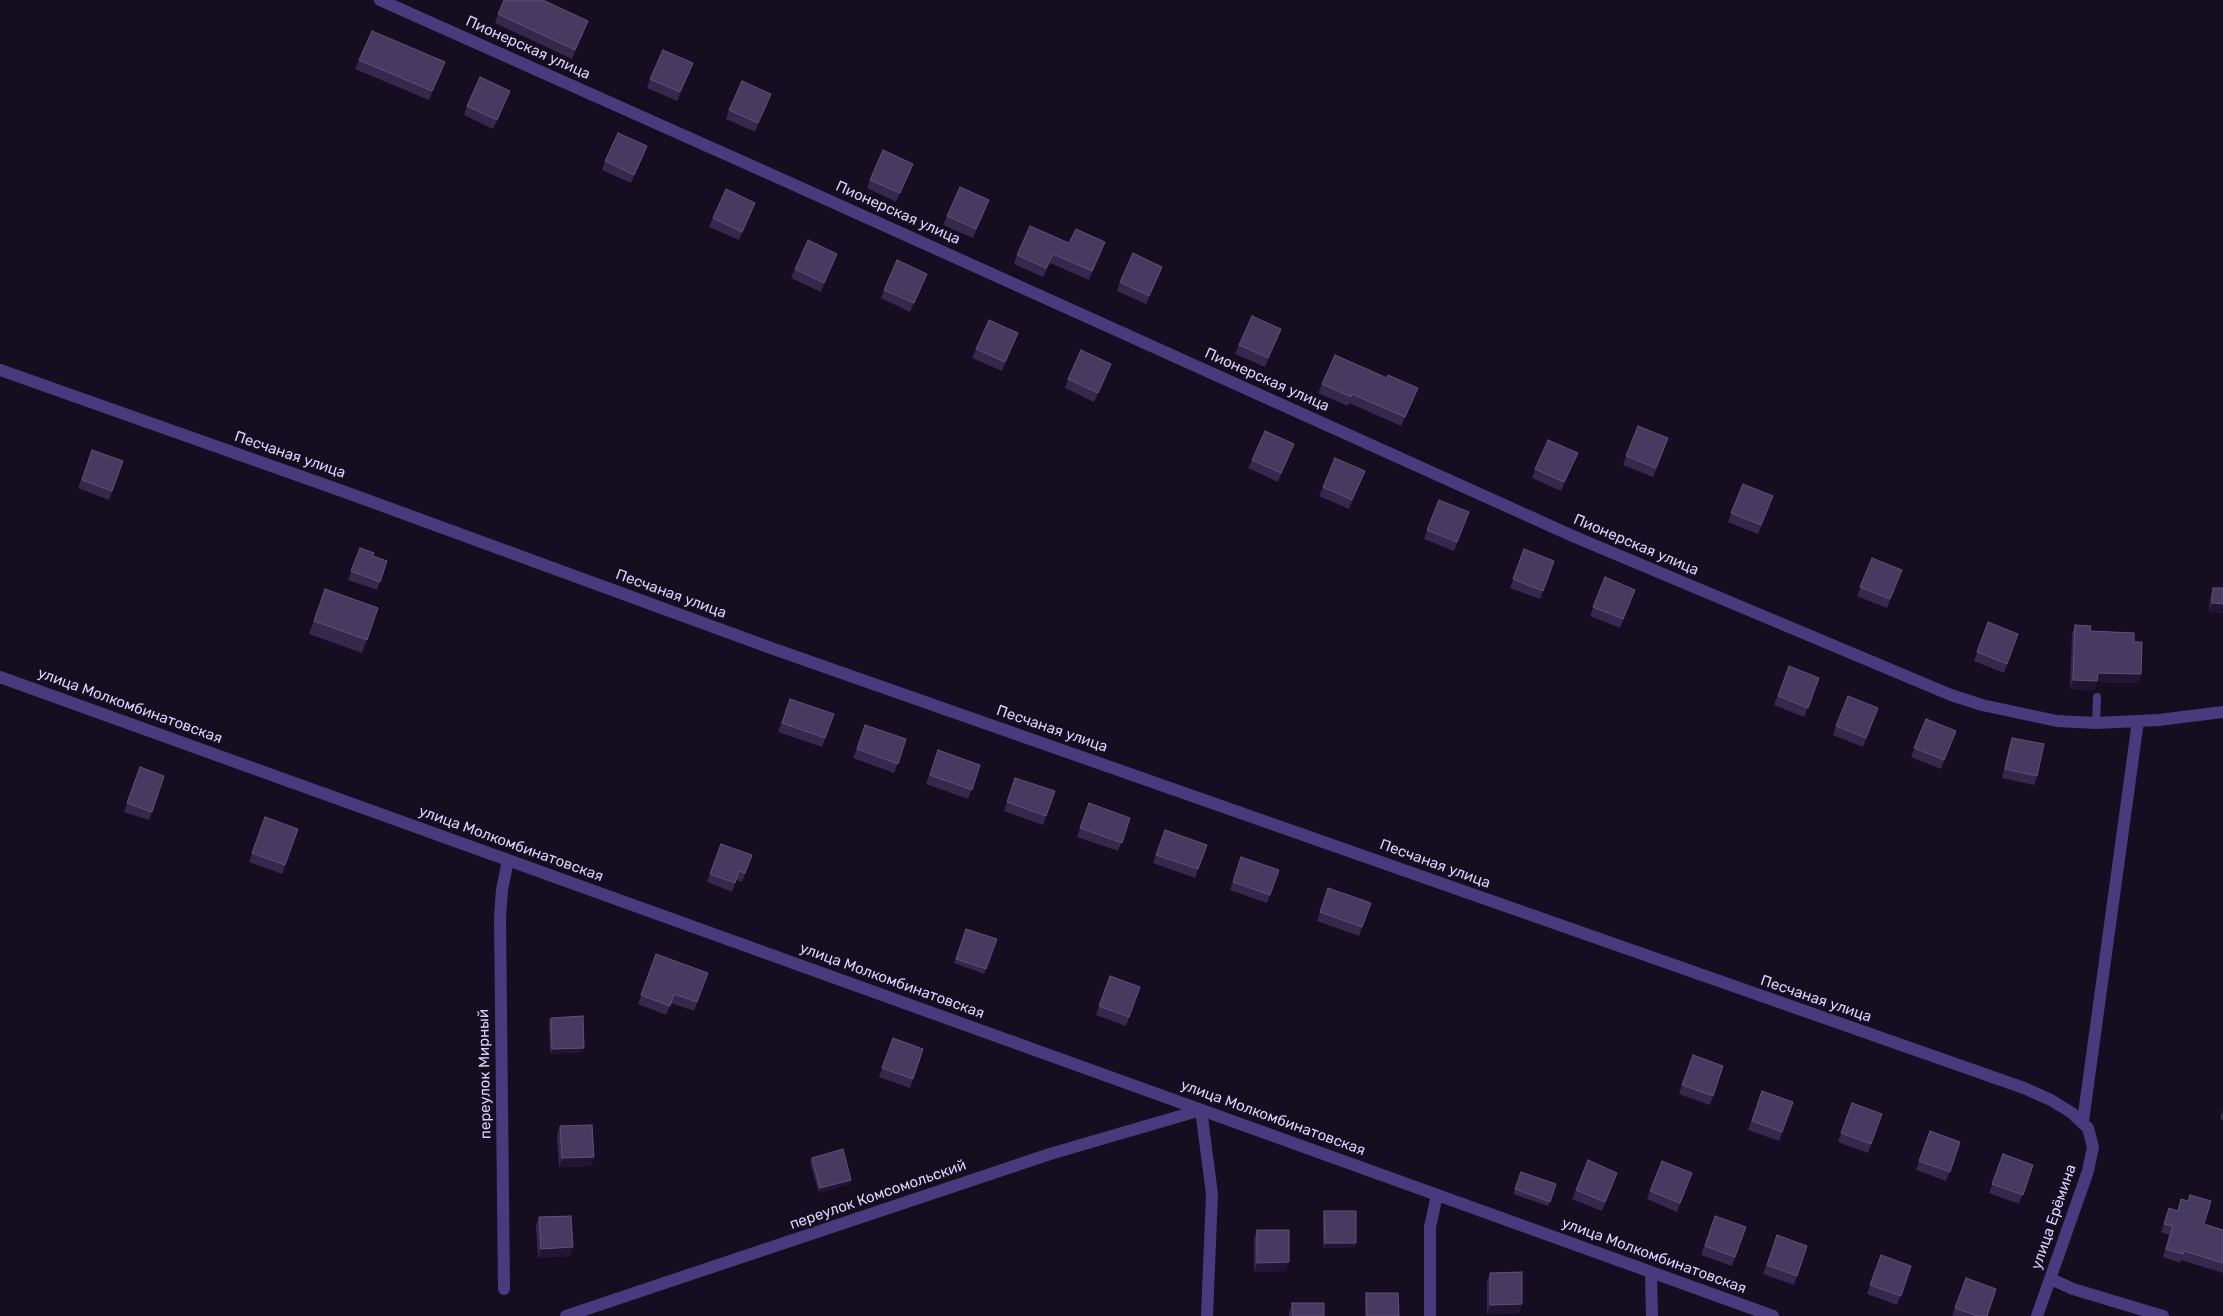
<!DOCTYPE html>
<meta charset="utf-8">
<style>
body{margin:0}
canvas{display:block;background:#140e20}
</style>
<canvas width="2223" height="1316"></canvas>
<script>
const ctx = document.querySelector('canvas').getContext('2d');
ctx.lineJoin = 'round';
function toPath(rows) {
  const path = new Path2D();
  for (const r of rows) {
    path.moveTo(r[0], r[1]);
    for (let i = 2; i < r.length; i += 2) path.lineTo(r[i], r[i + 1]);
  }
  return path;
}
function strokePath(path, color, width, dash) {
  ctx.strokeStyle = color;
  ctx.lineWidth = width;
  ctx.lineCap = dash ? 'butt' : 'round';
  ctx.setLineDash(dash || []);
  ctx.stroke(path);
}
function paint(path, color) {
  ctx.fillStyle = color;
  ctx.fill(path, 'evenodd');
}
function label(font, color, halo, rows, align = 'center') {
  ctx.font = font + ' Rubik,sans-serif';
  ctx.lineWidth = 5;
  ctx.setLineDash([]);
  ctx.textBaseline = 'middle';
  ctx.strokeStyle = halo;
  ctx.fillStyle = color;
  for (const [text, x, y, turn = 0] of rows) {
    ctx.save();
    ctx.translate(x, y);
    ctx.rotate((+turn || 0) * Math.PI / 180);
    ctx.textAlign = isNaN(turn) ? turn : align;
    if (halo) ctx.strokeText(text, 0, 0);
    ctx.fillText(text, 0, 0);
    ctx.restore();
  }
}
strokePath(toPath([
 [2096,723,2097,697]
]), '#473b7d', 8);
strokePath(toPath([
 [380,0,779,178,1575,537,1951,695,1982,705,2057,721,2096,723,2159,720,2223,712],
 [0,370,345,492,771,648,2024,1088,2051,1100,2072,1113,2088,1128,2093,1147,2088,1171,2037,1316],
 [0,677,1773,1316],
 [2083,1121,2138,721],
 [1651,1272,1652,1316],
 [2051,1279,2073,1289,2163,1316],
 [504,1289,500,917,502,890,508,860],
 [566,1316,1050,1154,1201,1110,1212,1194,1207,1316],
 [1430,1316,1430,1227,1437,1195]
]), '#473b7d', 12);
paint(toPath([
 [498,14,588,21,572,59,495,23],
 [359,60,442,71,429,100,355,69],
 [690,72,677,101,647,88,650,79],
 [510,91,493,129,464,115,467,106],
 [768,103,755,132,726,119,729,110],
 [644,155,631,183,602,170,605,161],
 [913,164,896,202,867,188,870,180],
 [989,200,973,238,943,225,947,216],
 [752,211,739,240,709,227,713,218],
 [1069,243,1102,251,1089,280,1050,263,1043,277,1014,264,1017,255],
 [837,254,821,292,791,278,795,269],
 [927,274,910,312,881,298,884,290],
 [1159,275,1146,304,1117,291,1120,282],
 [1281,329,1265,367,1235,354,1239,345],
 [1018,333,1002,371,972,358,976,349],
 [1111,364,1094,402,1065,388,1068,379],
 [1387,378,1414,397,1401,426,1349,403,1348,406,1318,393,1322,384],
 [1638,426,1668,438,1653,477,1623,465],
 [1294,444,1278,482,1248,468,1252,460],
 [92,450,123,461,109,500,78,488],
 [1574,462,1561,491,1532,478,1535,469],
 [1365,471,1349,509,1319,496,1323,487],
 [1743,484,1773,496,1758,534,1728,522],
 [1439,500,1469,512,1454,551,1424,539],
 [360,548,373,556,387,561,377,590,348,580],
 [1524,549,1554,561,1540,599,1510,588],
 [1872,558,1902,570,1887,608,1857,596],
 [1605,577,1635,590,1620,628,1590,616],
 [2213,588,2223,588,2223,613,2209,612,2210,597],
 [325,589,378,608,362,653,309,634],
 [1988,622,2018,634,2004,673,1974,661],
 [2075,625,2090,631,2134,642,2141,674,2138,683,2097,682,2094,690,2070,689,2072,634],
 [1789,666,1819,678,1804,717,1774,705],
 [790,699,834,714,822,747,778,732],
 [1878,708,1863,747,1833,735,1836,726],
 [1926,719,1956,731,1941,769,1911,757],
 [865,725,906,739,894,773,853,758],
 [2012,738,2037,776,2034,785,2002,778,2009,747],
 [938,750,980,765,968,799,926,784],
 [140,767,164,776,149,820,124,812],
 [1015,778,1055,791,1043,825,1004,811],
 [1089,803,1130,818,1118,851,1077,837],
 [265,817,298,829,282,874,249,862],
 [1165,830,1207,845,1195,878,1153,863],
 [721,844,752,855,742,882,736,880,732,892,707,882],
 [1241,857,1279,870,1267,903,1230,890],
 [1328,888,1371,903,1359,936,1317,921],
 [966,929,997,939,984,974,954,963],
 [656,954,708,973,694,1011,671,1003,666,1015,638,1004],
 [1110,976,1140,987,1126,1026,1096,1015],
 [551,1018,583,1052,550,1054,549,1022],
 [893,1038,923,1049,910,1088,879,1077],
 [1693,1055,1723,1066,1710,1105,1679,1094],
 [1762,1091,1793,1102,1779,1141,1748,1130],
 [1852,1103,1882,1114,1868,1153,1838,1142],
 [2223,1109,2223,1120,2220,1119],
 [560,1126,591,1166,559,1167,557,1135],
 [1930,1131,1960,1142,1946,1181,1916,1170],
 [2003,1154,2033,1165,2019,1204,1989,1193],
 [812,1158,850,1184,819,1193,810,1162],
 [1588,1160,1614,1181,1602,1211,1572,1199],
 [1521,1172,1556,1184,1548,1206,1513,1194],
 [1692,1173,1677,1212,1647,1199,1650,1191],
 [2190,1195,2204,1224,2223,1230,2223,1273,2181,1260,2180,1263,2163,1257,2169,1235,2161,1232,2169,1208,2177,1211,2181,1199,2188,1201],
 [1324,1211,1355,1247,1323,1248,1323,1216],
 [1715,1216,1746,1227,1732,1266,1701,1255],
 [539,1217,570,1256,538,1258,536,1226],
 [1257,1230,1286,1271,1254,1272,1254,1239],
 [1777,1235,1807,1246,1794,1285,1763,1274],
 [1881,1255,1911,1266,1897,1305,1867,1294],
 [1490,1273,1522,1304,1519,1313,1487,1314,1487,1282],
 [1966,1278,1987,1316,1952,1316],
 [1366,1293,1399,1316,1365,1316,1365,1298],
 [1292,1303,1324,1316,1289,1316,1289,1312]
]), '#35284d');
paint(toPath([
 [588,21,585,30,572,59,575,50],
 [445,62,442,71,429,100,432,91],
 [693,63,690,72,677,101,680,92],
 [771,94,768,103,755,132,758,123],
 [647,146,644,155,631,183,634,175],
 [989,200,986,209,973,238,976,229],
 [755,203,752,211,739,240,742,232],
 [1105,242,1102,251,1089,280,1092,271],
 [837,254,834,262,821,292,824,283],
 [1162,267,1159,275,1146,304,1149,296],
 [1281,329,1278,338,1265,367,1268,358],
 [1018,333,1015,342,1002,371,1005,362],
 [1294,444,1291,453,1278,482,1281,473],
 [1578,453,1574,462,1561,491,1564,482],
 [1365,471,1362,480,1349,509,1352,500],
 [2212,603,2223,604,2223,613,2209,612],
 [2098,673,2141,674,2138,683,2097,682,2094,690,2070,689,2073,680],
 [584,1048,583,1052,550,1054,552,1049],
 [594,1157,591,1166,559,1167,562,1158],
 [851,1180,850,1184,819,1193,820,1188],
 [1325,1243,1356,1243,1355,1247,1323,1248],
 [573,1247,570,1256,538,1258,541,1249],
 [1289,1262,1286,1271,1254,1272,1257,1263],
 [1522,1304,1519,1313,1487,1314,1490,1305]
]), '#201633');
const building = toPath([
 [504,0,543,0,588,21,575,50,498,14,504,0],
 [372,31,445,62,432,91,359,60,372,31],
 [663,50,693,63,680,92,650,79,663,50],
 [480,77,510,91,497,120,467,106,480,77],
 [742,81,771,94,758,123,729,110,742,81],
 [618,133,647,146,634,175,605,161,618,133],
 [883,150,913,164,900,193,870,180,883,150],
 [960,187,989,200,976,229,947,216,960,187],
 [726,189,755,203,742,232,713,218,726,189],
 [1030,226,1069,243,1076,229,1105,242,1092,271,1053,254,1046,268,1017,255,1030,226],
 [808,240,837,254,824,283,795,269,808,240],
 [1133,253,1162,267,1149,296,1120,282,1133,253],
 [897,260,927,274,914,303,884,290,897,260],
 [1252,316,1281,329,1268,358,1239,345,1252,316],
 [989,320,1018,333,1005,362,976,349,989,320],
 [1081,350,1111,364,1098,393,1068,379,1081,350],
 [1335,355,1387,378,1388,375,1418,388,1405,417,1352,394,1351,397,1322,384,1335,355],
 [1638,426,1668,438,1656,468,1626,456,1638,426],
 [1265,431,1294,444,1281,473,1252,460,1265,431],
 [1548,440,1578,453,1564,482,1535,469,1548,440],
 [92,450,123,461,112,491,82,480,92,450],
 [1335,458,1365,471,1352,500,1323,487,1335,458],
 [1743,484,1773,496,1761,525,1731,513,1743,484],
 [1439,500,1469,512,1457,542,1427,530,1439,500],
 [360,548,374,553,373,556,387,561,380,582,351,571,360,548],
 [1524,549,1554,561,1543,591,1513,579,1524,549],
 [1872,558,1902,570,1890,599,1860,587,1872,558],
 [1605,577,1635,590,1623,619,1593,607,1605,577],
 [2213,588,2223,588,2223,604,2212,603,2213,588],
 [325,589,378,608,367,640,314,621,325,589],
 [1988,622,2018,634,2007,664,1977,652,1988,622],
 [2075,625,2091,626,2090,631,2134,633,2134,642,2142,642,2141,674,2098,673,2097,681,2073,680,2075,625],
 [1789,666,1819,678,1808,708,1778,696,1789,666],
 [1848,696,1878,708,1866,738,1836,726,1848,696],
 [790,699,834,714,825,738,782,723,790,699],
 [1926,719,1956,731,1944,760,1914,748,1926,719],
 [865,725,906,739,898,764,857,749,865,725],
 [2012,738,2044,744,2037,776,2005,769,2012,738],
 [938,750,980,765,972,790,930,775,938,750],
 [140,767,164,776,152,812,127,803,140,767],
 [1015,778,1055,791,1046,816,1007,802,1015,778],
 [1089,803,1130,818,1122,843,1080,828,1089,803],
 [265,817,298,829,285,865,252,853,265,817],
 [1165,830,1207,845,1198,869,1156,855,1165,830],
 [721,844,752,855,745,873,739,871,735,883,710,874,721,844],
 [1241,857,1279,870,1270,895,1233,882,1241,857],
 [1328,888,1371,903,1362,927,1320,912,1328,888],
 [966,929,997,939,986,969,956,959,966,929],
 [656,954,708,973,697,1002,674,994,670,1006,641,995,656,954],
 [1110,976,1140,987,1129,1017,1099,1006,1110,976],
 [583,1016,584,1048,552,1049,551,1018,583,1016],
 [893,1038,923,1049,913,1079,882,1068,893,1038],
 [1693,1055,1723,1066,1713,1096,1682,1085,1693,1055],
 [1762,1091,1793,1102,1782,1132,1752,1121,1762,1091],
 [1852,1103,1882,1114,1871,1144,1841,1133,1852,1103],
 [592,1125,594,1157,562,1158,560,1126,592,1125],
 [1930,1131,1960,1142,1950,1172,1919,1161,1930,1131],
 [843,1149,851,1180,820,1188,812,1158,843,1149],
 [2003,1154,2033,1165,2023,1195,1992,1184,2003,1154],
 [1588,1160,1617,1173,1605,1202,1576,1190,1588,1160],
 [1662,1161,1692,1173,1680,1203,1650,1191,1662,1161],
 [1521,1172,1556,1184,1550,1202,1515,1189,1521,1172],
 [2190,1195,2211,1201,2204,1224,2223,1230,2223,1263,2184,1251,2183,1254,2166,1249,2173,1226,2164,1224,2169,1208,2178,1211,2181,1199,2188,1201,2190,1195],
 [1324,1211,1356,1211,1356,1243,1325,1243,1324,1211],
 [571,1216,573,1247,541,1249,539,1217,571,1216],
 [1715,1216,1746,1227,1735,1257,1705,1246,1715,1216],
 [1257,1230,1289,1230,1289,1262,1257,1263,1257,1230],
 [1777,1235,1807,1246,1797,1276,1767,1265,1777,1235],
 [1881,1255,1911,1266,1901,1296,1870,1285,1881,1255],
 [1522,1272,1522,1304,1490,1305,1490,1273,1522,1272],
 [1966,1278,1996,1289,1987,1316,1978,1316,1955,1308,1966,1278],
 [1366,1293,1398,1293,1399,1316,1367,1316,1366,1293],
 [1292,1303,1324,1303,1324,1316,1293,1316,1292,1303]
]);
paint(building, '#463a60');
strokePath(building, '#5e5179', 1);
label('15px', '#dbd0fd', '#140e20', [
 ["Пионерская улица",528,48,24],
 ["Пионерская улица",898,213,24],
 ["Пионерская улица",1267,380,24],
 ["Песчаная улица",290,455,19],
 ["Пионерская улица",1636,545,23],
 ["Песчаная улица",671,594,20],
 ["улица Молкомбинатовская",130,706,20],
 ["Песчаная улица",1052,729,19],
 ["улица Молкомбинатовская",511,844,20],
 ["Песчаная улица",1435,864,20],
 ["улица Молкомбинатовская",892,981,20],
 ["Песчаная улица",1816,999,19],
 ["переулок Мирный",485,1074,-91],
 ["улица Молкомбинатовская",1273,1118,20],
 ["переулок Комсомольский",878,1195,-19],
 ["улица Ерёмина",2054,1217,-71],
 ["улица Молкомбинатовская",1654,1256,20]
]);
</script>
